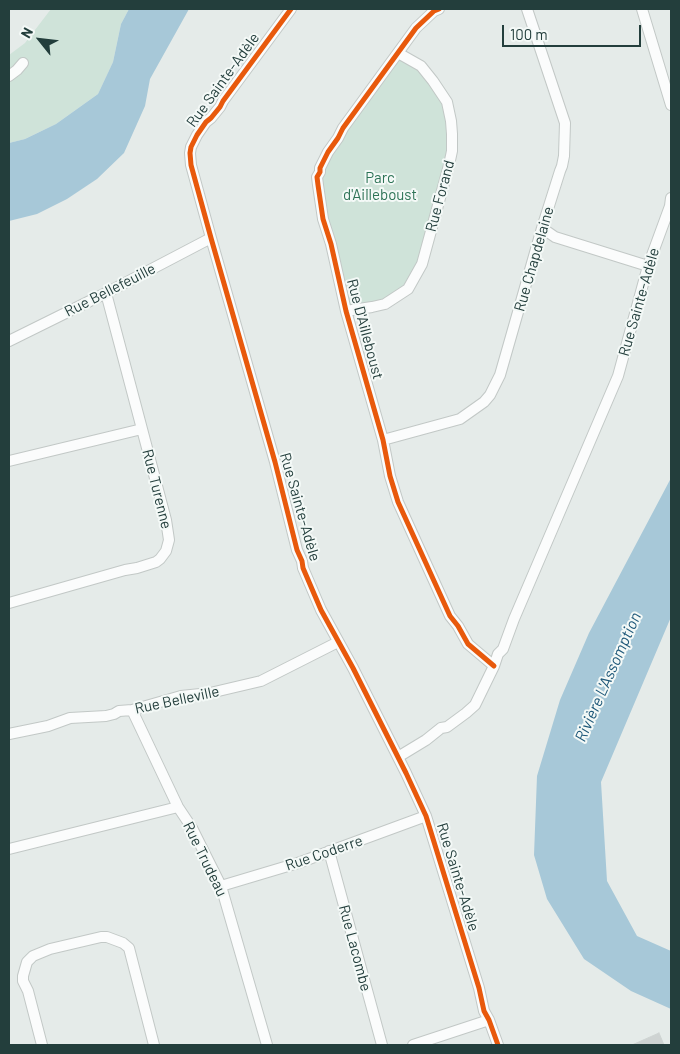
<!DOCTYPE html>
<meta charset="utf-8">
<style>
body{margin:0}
#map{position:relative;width:680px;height:1054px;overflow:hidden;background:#e5ebe9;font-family:Barlow,sans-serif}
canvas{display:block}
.frame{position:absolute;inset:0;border:10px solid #233e3c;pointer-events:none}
.north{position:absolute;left:15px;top:15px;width:50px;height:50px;-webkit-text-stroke:4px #f4f9f7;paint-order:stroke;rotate:299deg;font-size:14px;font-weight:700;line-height:20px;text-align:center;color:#233e3c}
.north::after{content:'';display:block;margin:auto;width:18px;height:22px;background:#233e3c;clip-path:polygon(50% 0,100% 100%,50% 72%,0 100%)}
.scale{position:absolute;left:502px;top:25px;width:139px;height:22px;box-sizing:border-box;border:2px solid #233e3c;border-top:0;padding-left:6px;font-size:15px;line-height:18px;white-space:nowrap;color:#233e3c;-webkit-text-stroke:4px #f4f9f7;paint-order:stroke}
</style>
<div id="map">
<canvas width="680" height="1054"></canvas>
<div class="frame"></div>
<div class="north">N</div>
<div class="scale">100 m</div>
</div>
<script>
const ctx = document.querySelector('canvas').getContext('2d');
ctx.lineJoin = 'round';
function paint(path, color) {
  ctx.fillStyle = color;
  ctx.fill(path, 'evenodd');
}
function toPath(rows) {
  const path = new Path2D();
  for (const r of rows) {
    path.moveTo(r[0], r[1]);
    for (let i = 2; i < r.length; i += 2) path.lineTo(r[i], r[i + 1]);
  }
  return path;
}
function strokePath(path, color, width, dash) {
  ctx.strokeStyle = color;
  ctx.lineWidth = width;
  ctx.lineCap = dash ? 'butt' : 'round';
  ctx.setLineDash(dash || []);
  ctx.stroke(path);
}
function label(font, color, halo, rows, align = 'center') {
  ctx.font = font + ' Barlow,sans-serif';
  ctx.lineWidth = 4;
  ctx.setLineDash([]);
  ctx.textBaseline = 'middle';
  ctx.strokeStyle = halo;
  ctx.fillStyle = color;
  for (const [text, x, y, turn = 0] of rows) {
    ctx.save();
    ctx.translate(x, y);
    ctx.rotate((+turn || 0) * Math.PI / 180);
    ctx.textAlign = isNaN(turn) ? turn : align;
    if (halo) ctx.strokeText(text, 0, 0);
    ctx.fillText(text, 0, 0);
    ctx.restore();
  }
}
paint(toPath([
 [51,9,129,9,121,24,113,62,98,94,56,124,25,139,9,143,9,55,25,43],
 [398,53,421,66,447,102,452,134,415,279,385,304,346,311,331,244,320,172]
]), '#cfe3d9');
paint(toPath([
 [129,9,189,9,150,79,145,106,124,153,97,179,67,199,37,214,9,221,9,143,25,139,56,124,98,94,113,62,121,24],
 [671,478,671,617,601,782,607,881,637,936,671,951,671,1009,631,991,584,959,547,899,534,855,537,776,560,700,589,633]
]), '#a7c8d8');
const building = toPath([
 [659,1033,664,1045,632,1045,659,1033]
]);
paint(building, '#ced3d2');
strokePath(building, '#ced4d2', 1);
const street = toPath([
 [291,9,223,101,220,107,211,118,206,122,197,135,191,147,190,153,191,165,211,238,275,462,297,550,302,561,303,568,321,610,353,668,406,773,426,816,479,988,484,1011,489,1020,498,1045],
 [439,9,434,11,416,28,343,128,338,138,328,152,320,168,320,172,317,177,318,185,323,219,331,244,346,311,383,440,390,476,398,502,450,616,458,626,468,644,494,666],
 [642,9,671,105],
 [9,76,17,70,23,63],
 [542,228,555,237,648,266],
 [346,311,372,307,385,304,408,289,422,264,449,165,452,151,452,134,451,121,447,102,433,81,421,66,398,53],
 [9,341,106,293,211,238],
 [383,440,460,419,484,402,490,395,500,375,542,228,560,171,562,166,564,156,565,123,527,9],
 [9,461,142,429],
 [9,603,125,570,137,568,156,562,160,559,166,551,169,540,166,520,142,429,106,293],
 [132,710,178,807,192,828,221,886,267,1045],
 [9,734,48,726,70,718,106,716,114,714,119,711,132,710,181,696,210,693,261,681,338,642],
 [398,757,426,740,441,728,447,727,466,713,475,705,494,666,498,654,503,649,514,619,618,376,648,266,670,206,671,198],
 [9,849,178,807],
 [329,851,382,1045],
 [221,886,298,863,426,816],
 [42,1045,28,991,23,981,23,976,27,962,33,956,50,949,101,937,107,937,123,943,129,948,154,1045],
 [413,1045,489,1020]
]);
strokePath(street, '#c2c8c6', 12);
strokePath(street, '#fbfcfc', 10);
strokePath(toPath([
 [291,9,223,101,220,107,211,118,206,122,197,135,191,147,190,153,191,165,211,238,275,462,297,550,302,561,303,568,321,610,353,668,406,773,426,816,479,988,484,1011,489,1020,498,1045],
 [439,9,434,11,416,28,343,128,338,138,328,152,320,168,320,172,317,177,318,185,323,219,331,244,346,311,383,440,390,476,398,502,450,616,458,626,468,644,494,666]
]), '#e8590c', 5);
label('15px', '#233e3c', '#f4f9f7', [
 ["Rue Sainte-Adèle",223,80,-54],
 ["Rue Forand",440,196,-75],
 ["Rue Chapdelaine",534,259,-74],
 ["Rue Bellefeuille",110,290,-27],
 ["Rue Sainte-Adèle",639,302,-74],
 ["Rue D'Ailleboust",365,329,75],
 ["Rue Turenne",157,489,76],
 ["Rue Sainte-Adèle",300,507,74],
 ["Rue Belleville",177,700,-12],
 ["Rue Coderre",324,853,-19],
 ["Rue Trudeau",205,859,64],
 ["Rue Sainte-Adèle",458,877,73],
 ["Rue Lacombe",355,948,75]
]);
label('15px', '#2e7457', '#f4f9f7', [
 ["Parc",380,178],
 ["d'Ailleboust",380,195]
]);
label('italic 16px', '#1e5879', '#f4f9f7', [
 ["Rivière L'Assomption",608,677,-66]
]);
</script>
